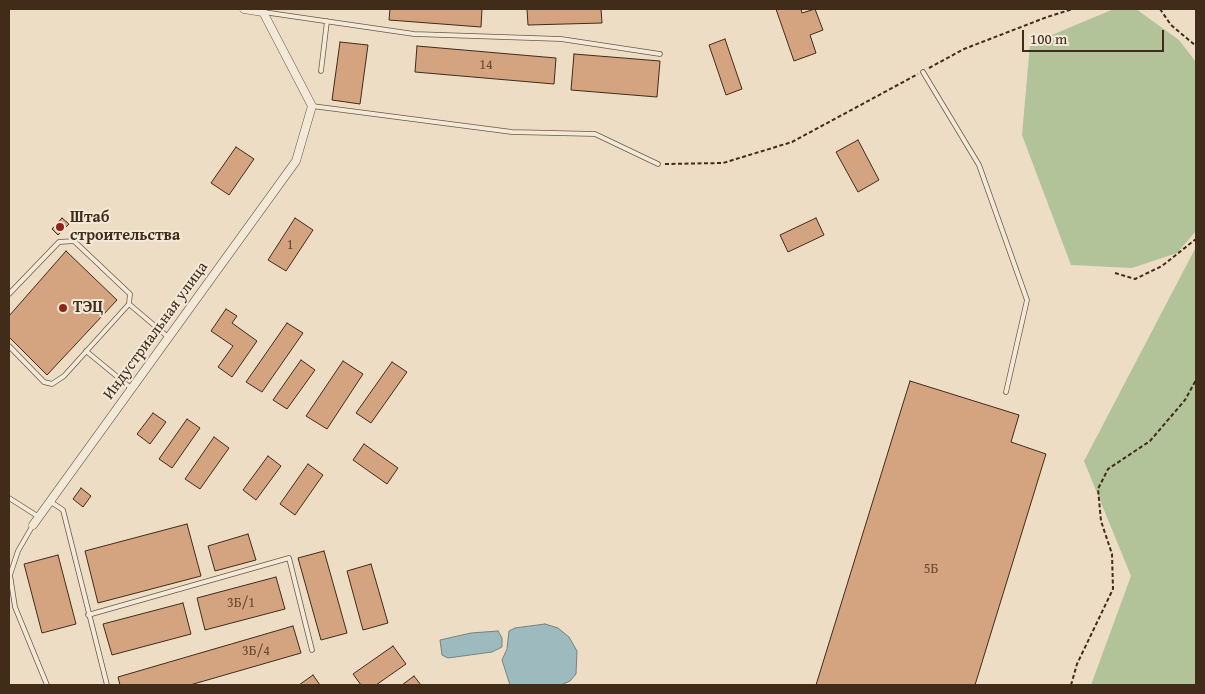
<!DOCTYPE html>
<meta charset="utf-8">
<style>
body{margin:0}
#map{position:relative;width:1205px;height:694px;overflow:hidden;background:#edddc5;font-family:"Gentium Book Plus",serif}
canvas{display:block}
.frame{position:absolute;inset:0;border:10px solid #412b19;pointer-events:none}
.scale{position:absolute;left:1022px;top:30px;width:142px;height:22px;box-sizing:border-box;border:2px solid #412b19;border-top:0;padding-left:6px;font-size:15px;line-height:18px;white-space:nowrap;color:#412b19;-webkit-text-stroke:4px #f3e9d9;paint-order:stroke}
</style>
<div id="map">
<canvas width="1205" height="694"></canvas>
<div class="frame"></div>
<div class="scale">100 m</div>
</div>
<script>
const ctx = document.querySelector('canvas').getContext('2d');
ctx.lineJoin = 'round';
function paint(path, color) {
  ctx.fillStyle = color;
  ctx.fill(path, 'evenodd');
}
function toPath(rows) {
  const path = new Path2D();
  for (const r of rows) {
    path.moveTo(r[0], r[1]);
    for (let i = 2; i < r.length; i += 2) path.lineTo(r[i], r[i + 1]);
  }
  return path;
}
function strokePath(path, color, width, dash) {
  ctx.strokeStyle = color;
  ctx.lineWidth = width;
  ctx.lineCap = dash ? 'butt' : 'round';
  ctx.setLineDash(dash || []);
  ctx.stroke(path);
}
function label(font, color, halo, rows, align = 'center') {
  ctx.font = font + ' "Gentium Book Plus",serif';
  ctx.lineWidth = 4;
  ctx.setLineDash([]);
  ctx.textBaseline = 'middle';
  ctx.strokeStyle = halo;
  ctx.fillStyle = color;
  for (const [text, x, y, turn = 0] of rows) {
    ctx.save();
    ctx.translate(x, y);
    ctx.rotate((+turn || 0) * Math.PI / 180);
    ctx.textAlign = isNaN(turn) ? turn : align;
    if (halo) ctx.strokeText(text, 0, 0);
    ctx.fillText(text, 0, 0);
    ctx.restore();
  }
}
paint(toPath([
 [1114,9,1136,9,1179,40,1196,62,1196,231,1177,253,1132,268,1071,265,1022,135,1030,44],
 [1196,247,1196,685,1091,685,1131,576,1084,461]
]), '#b2c299');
const water = toPath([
 [545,624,558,628,569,637,577,651,576,674,570,681,561,685,510,685,502,660,507,649,509,631,515,628,545,624],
 [498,631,502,638,502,647,492,652,448,658,442,655,440,640,471,633,498,631]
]);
paint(water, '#9dbabe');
strokePath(water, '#78817c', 1);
const building = toPath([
 [390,9,482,9,481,27,389,20,390,9],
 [527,9,601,9,602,23,528,25,527,9],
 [776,9,801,9,802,13,815,9,823,30,810,35,816,53,794,61,776,9],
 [725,39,742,89,726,95,709,45,725,39],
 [340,42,368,45,360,104,332,100,340,42],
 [417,46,556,58,554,84,415,72,417,46],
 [574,54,660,61,657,97,571,90,574,54],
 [858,140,879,180,858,192,836,152,858,140],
 [236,147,254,159,229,195,211,183,236,147],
 [62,218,69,224,58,235,52,229,62,218],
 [295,218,313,230,286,271,268,260,295,218],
 [816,218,824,235,788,252,780,235,816,218],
 [66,251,117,300,47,375,9,337,9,316,66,251],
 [226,309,237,316,232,323,257,341,232,377,218,367,233,346,211,331,226,309],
 [287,323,303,333,262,392,246,382,287,323],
 [301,360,315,370,287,409,273,400,301,360],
 [343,361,363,374,327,429,306,416,343,361],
 [392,362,407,372,371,423,356,413,392,362],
 [910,381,1019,415,1011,442,1046,454,975,685,816,685,910,381],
 [153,413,166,422,150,444,137,434,153,413],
 [187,419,200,428,172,468,159,459,187,419],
 [214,437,229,448,200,489,185,479,214,437],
 [364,444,398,468,387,484,353,460,364,444],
 [268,456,281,466,256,500,243,490,268,456],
 [308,464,323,475,295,515,280,504,308,464],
 [81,488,91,496,83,507,73,499,81,488],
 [187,524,201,576,98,603,85,551,187,524],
 [248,534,256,560,215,571,208,546,248,534],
 [324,551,347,633,321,640,298,558,324,551],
 [58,555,76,624,42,633,24,564,58,555],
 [371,564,388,623,363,630,347,571,371,564],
 [276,577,285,609,205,630,197,598,276,577],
 [183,603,191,634,112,655,103,624,183,603],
 [293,626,301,653,190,685,120,685,118,677,293,626],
 [393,646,406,664,376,685,361,685,353,674,393,646],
 [313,675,320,685,299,685,313,675],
 [414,676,421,685,402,685,414,676]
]);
paint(building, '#d4a380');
strokePath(building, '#412b19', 1);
const lane = toPath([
 [263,12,414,34,561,39,660,54],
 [321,71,327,21],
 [923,72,979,165,1027,300,1006,392],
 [312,106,512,132,595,134,658,164],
 [9,294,59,242,74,241,130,294,129,304,168,337],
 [9,346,44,382,52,384,64,376,129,304],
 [86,351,131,388],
 [9,498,39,517],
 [51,502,63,510,107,685],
 [33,525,18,551,10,575,15,607,47,685],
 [88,615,289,558,312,650]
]);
const street = toPath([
 [33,525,296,161,312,106,263,12,244,9]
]);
strokePath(lane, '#6c5844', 5.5);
strokePath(street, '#6c5844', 9);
strokePath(toPath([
 [1160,9,1171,25,1196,46],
 [929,68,964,49,1047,17,1073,9],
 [665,164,723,163,792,142,918,74],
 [1115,273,1135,279,1162,266,1196,239],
 [1071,685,1077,664,1113,589,1112,554,1101,521,1098,489,1108,469,1150,441,1185,400,1196,380]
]), '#412b19', 2, [4, 2.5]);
strokePath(lane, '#f3e9d9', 4);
strokePath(street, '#f3e9d9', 8);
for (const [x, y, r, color] of [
 [60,227,5,"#8f2418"],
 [63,308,5,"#8f2418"]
]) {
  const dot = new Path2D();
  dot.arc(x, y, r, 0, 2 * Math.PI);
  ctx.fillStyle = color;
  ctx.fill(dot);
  strokePath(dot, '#f3e9d9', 2);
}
label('14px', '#664933', null, [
 ["14",486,65],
 ["1",290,245],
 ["5Б",931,569],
 ["3Б/1",241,603],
 ["3Б/4",256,651]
]);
label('bold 16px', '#412b19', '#f3e9d9', [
 ["Штаб",70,218],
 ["строительства",70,236],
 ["ТЭЦ",73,308]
], 'left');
label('16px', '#412b19', '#f3e9d9', [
 ["Индустриальная улица",156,331,-54]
]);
</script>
